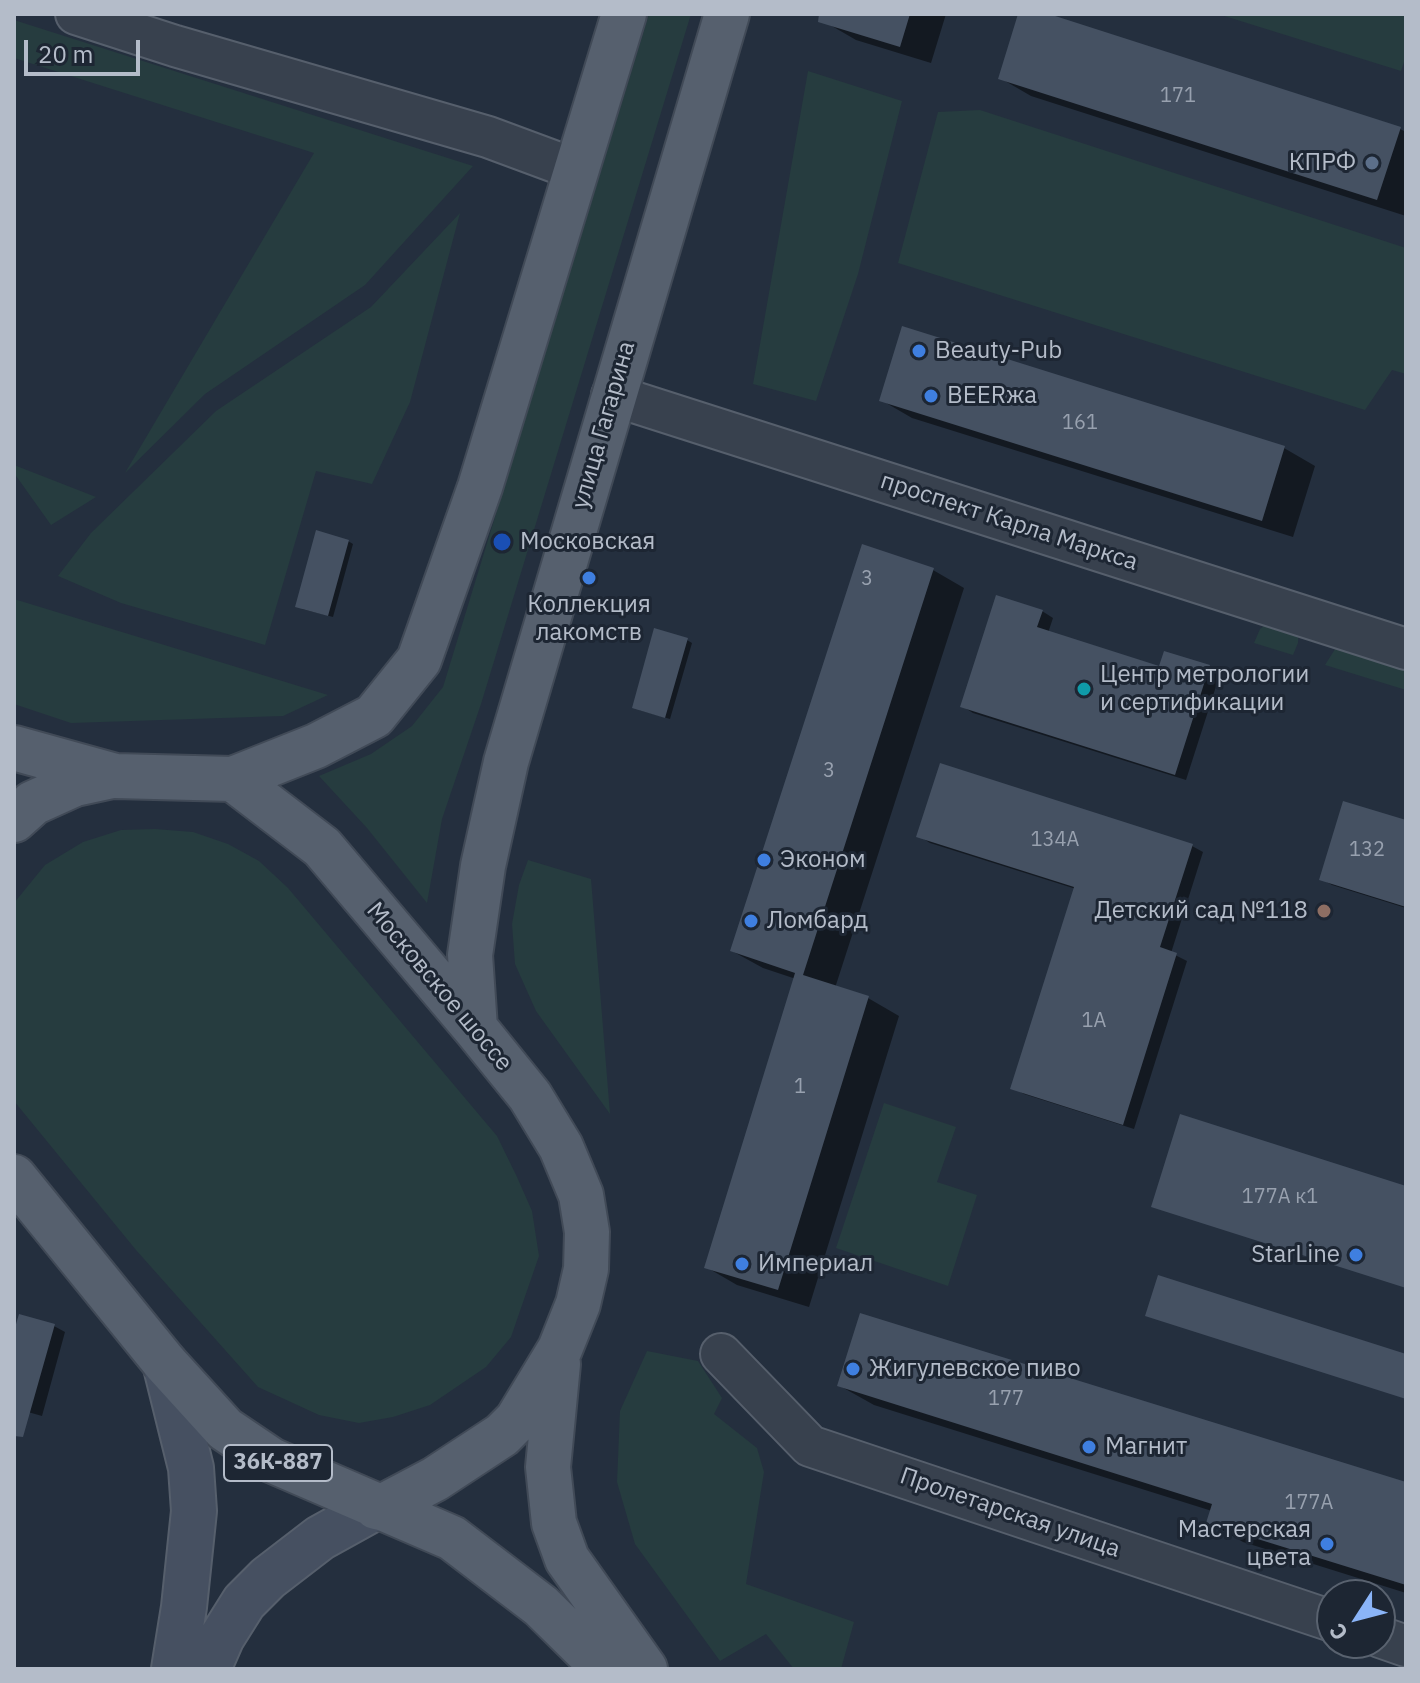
<!DOCTYPE html>
<meta charset="utf-8">
<style>
body{margin:0}
#map{position:relative;width:1420px;height:1683px;overflow:hidden;background:#242f3e;font-family:"IBM Plex Sans",sans-serif}
canvas{display:block}
.frame{position:absolute;inset:0;border:16px solid #b4bcc9;pointer-events:none}
.north{position:absolute;left:1316px;top:1579px;width:80px;height:80px;box-sizing:border-box;background:#1d2633;border:2px solid #59626f;border-radius:50%;rotate:234deg;font-size:22px;font-weight:700;line-height:32px;text-align:center;color:#b4bcc9}
.north::after{content:'';display:block;margin:auto;width:28px;height:36px;background:#8ab4f8;clip-path:polygon(50% 0,100% 100%,50% 72%,0 100%)}
.scale{position:absolute;left:24px;top:40px;width:116px;height:36px;box-sizing:border-box;border:4px solid #b4bcc9;border-top:0;padding-left:10px;font-size:24px;line-height:28px;white-space:nowrap;color:#b4bcc9;-webkit-text-stroke:6px #1d2633;paint-order:stroke}
</style>
<div id="map">
<canvas width="1420" height="1683"></canvas>
<div class="frame"></div>
<div class="north">С</div>
<div class="scale">20 m</div>
</div>
<script>
const ctx = document.querySelector('canvas').getContext('2d');
ctx.lineJoin = 'round';
function paint(path, color) {
  ctx.fillStyle = color;
  ctx.fill(path, 'evenodd');
}
function toPath(rows) {
  const path = new Path2D();
  for (const r of rows) {
    path.moveTo(r[0], r[1]);
    for (let i = 2; i < r.length; i += 2) path.lineTo(r[i], r[i + 1]);
  }
  return path;
}
function strokePath(path, color, width, dash) {
  ctx.strokeStyle = color;
  ctx.lineWidth = width;
  ctx.lineCap = dash ? 'butt' : 'round';
  ctx.setLineDash(dash || []);
  ctx.stroke(path);
}
function label(font, color, halo, rows, align = 'center') {
  ctx.font = font + ' "IBM Plex Sans",sans-serif';
  ctx.lineWidth = 6;
  ctx.setLineDash([]);
  ctx.textBaseline = 'middle';
  ctx.strokeStyle = halo;
  ctx.fillStyle = color;
  for (const [text, x, y, turn = 0] of rows) {
    ctx.save();
    ctx.translate(x, y);
    ctx.rotate((+turn || 0) * Math.PI / 180);
    ctx.textAlign = isNaN(turn) ? turn : align;
    if (halo) ctx.strokeText(text, 0, 0);
    ctx.fillText(text, 0, 0);
    ctx.restore();
  }
}
paint(toPath([
 [649,14,691,14,481,704,442,819,427,903,367,828,319,776,371,754,412,726,443,687],
 [1218,14,1406,14,1406,56,1401,71],
 [14,20,473,166,365,285,205,394,125,473,314,153,14,58],
 [808,71,902,101,858,274,816,401,753,384],
 [980,110,1406,248,1406,374,1392,370,1365,410,898,263,938,112],
 [460,213,410,402,372,484,316,471,265,645,121,603,58,576,91,533,216,411,371,307],
 [14,465,96,497,51,525,14,473],
 [14,599,328,695,283,716,71,723,14,704],
 [1272,620,1299,626,1298,643,1293,655,1254,643,1260,629],
 [1337,646,1406,662,1406,690,1325,665],
 [155,829,193,832,228,844,259,861,288,888,497,1136,517,1177,532,1211,539,1256,511,1337,486,1367,430,1405,393,1417,359,1423,319,1415,258,1387,136,1250,14,1101,14,903,45,865,83,842,121,830],
 [528,860,591,879,610,1114,536,1011,515,964,512,924,519,885],
 [884,1103,956,1127,937,1182,977,1195,948,1286,836,1248],
 [647,1351,698,1361,722,1398,714,1414,757,1448,764,1472,746,1584,854,1622,841,1669,794,1669,766,1634,720,1661,635,1544,617,1482,620,1411]
]), '#263c3f');
paint(toPath([
 [828,14,946,14,931,63,856,40,825,22],
 [1021,14,1043,14,1400,129,1406,132,1406,216,1031,96,1000,78],
 [904,329,1284,448,1315,466,1293,537,912,418,881,400],
 [348,541,353,544,333,617,302,609],
 [863,547,933,570,964,588,835,988,868,998,899,1016,809,1307,737,1285,706,1267,796,979,763,968,732,951],
 [1042,611,1053,618,1048,633,1160,668,1209,667,1220,674,1186,780,973,713,962,706],
 [687,640,692,643,670,719,639,710],
 [1406,822,1406,908,1332,885,1321,879],
 [919,836,1192,846,1203,852,1171,953,1187,961,1134,1129,1024,1094,1013,1088,1076,889,930,843],
 [54,1326,65,1332,42,1416,14,1408,14,1338],
 [840,1386,1406,1484,1406,1593,1243,1542,1208,1522,1212,1511,874,1405]
]), '#0007');
paint(toPath([
 [819,14,910,14,900,47,818,22],
 [1018,14,1049,14,1401,127,1377,200,998,79],
 [902,326,1285,446,1262,521,879,401],
 [316,530,349,540,328,616,295,607],
 [862,544,934,568,803,975,869,996,778,1290,704,1268,795,973,798,974,730,951],
 [996,595,1043,610,1037,627,1159,666,1164,651,1210,665,1175,775,960,707],
 [654,628,688,638,665,718,632,708],
 [940,763,1193,844,1160,947,1177,953,1123,1125,1010,1089,1074,887,916,837],
 [1343,801,1406,820,1406,907,1319,880],
 [1180,1114,1406,1186,1406,1288,1151,1207],
 [1158,1275,1406,1354,1406,1399,1145,1316],
 [860,1313,1406,1482,1406,1585,1206,1523,1212,1504,837,1386],
 [19,1314,55,1324,23,1437,14,1436,14,1331]
]), '#455162');
const street = toPath([
 [76,14,175,46,488,137,577,170],
 [612,395,1406,649],
 [721,1354,810,1446,1332,1621],
 [1380,1637,1406,1646]
]);
const secondary = toPath([
 [165,1363,191,1468,194,1511,184,1607,174,1669],
 [208,1669,222,1637,244,1602,268,1578,320,1538,376,1507]
]);
const primary = toPath([
 [14,748,115,776,233,779,322,847,475,1028,530,1096,561,1147,581,1195,587,1232,586,1269,578,1304,560,1349,517,1420,502,1435,435,1479,380,1508,376,1507],
 [233,779,316,746,374,716,419,660,480,487,624,14],
 [14,820,33,803,75,784,112,776],
 [475,1028,470,955,483,866,506,762,727,14],
 [14,1177,165,1363,225,1429,271,1460,452,1538,541,1606,605,1669],
 [558,1364,548,1467,554,1523,567,1559,645,1669]
]);
strokePath(street, '#565f6c', 44);
strokePath(secondary, '#565f6c', 48);
strokePath(primary, '#414a57', 48);
strokePath(street, '#38414e', 40);
strokePath(secondary, '#465061', 44);
strokePath(primary, '#56606e', 44);
for (const [x, y, r, color] of [
 [1372,163,8,"#5c6f8a"],
 [919,351,8,"#3f7fe0"],
 [931,396,8,"#3f7fe0"],
 [502,542,10,"#1a4fb4"],
 [589,578,8,"#3f7fe0"],
 [1084,689,8,"#0f9aa8"],
 [764,860,8,"#3f7fe0"],
 [1324,911,8,"#8d6e63"],
 [751,921,8,"#3f7fe0"],
 [1356,1255,8,"#3f7fe0"],
 [742,1264,8,"#3f7fe0"],
 [853,1369,8,"#3f7fe0"],
 [1089,1447,8,"#3f7fe0"],
 [1327,1544,8,"#3f7fe0"]
]) {
  const dot = new Path2D();
  dot.arc(x, y, r, 0, 2 * Math.PI);
  ctx.fillStyle = color;
  ctx.fill(dot);
  strokePath(dot, '#1d2633', 3);
}
label('20px', '#98a1af', null, [
 ["171",1178,96],
 ["161",1080,423],
 ["3",867,579],
 ["3",829,771],
 ["134А",1055,840],
 ["132",1367,850],
 ["1А",1094,1021],
 ["1",800,1087],
 ["177А к1",1280,1197],
 ["177",1006,1399],
 ["177А",1309,1503]
]);
for (const [x, y, w] of [
 [278,1463,108]
]) {
  const box = new Path2D();
  box.roundRect(x - w / 2, y - 18, w, 36, 6);
  ctx.fillStyle = '#1d2633';
  ctx.fill(box);
  strokePath(box, '#b4bcc9', 2);
}
label('bold 22px', '#b4bcc9', null, [
 ["36К-887",278,1463]
]);
label('24px', '#b4bcc9', '#1d2633', [
 ["КПРФ",1356,163,"right"],
 ["Beauty-Pub",935,351],
 ["BEERжа",947,396],
 ["Московская",520,542],
 ["Коллекция",589,605,"center"],
 ["лакомств",589,633,"center"],
 ["Центр метрологии",1100,675],
 ["и сертификации",1100,703],
 ["Эконом",780,860],
 ["Детский сад №118",1308,911,"right"],
 ["Ломбард",767,921],
 ["StarLine",1340,1255,"right"],
 ["Империал",758,1264],
 ["Жигулевское пиво",869,1369],
 ["Магнит",1105,1447],
 ["Мастерская",1311,1530,"right"],
 ["цвета",1311,1558,"right"]
], 'left');
label('24px', '#b4bcc9', '#1d2633', [
 ["улица Гагарина",604,425,-74],
 ["проспект Карла Маркса",1009,522,18],
 ["Московское шоссе",439,987,50],
 ["Пролетарская улица",1010,1513,19]
]);
</script>
